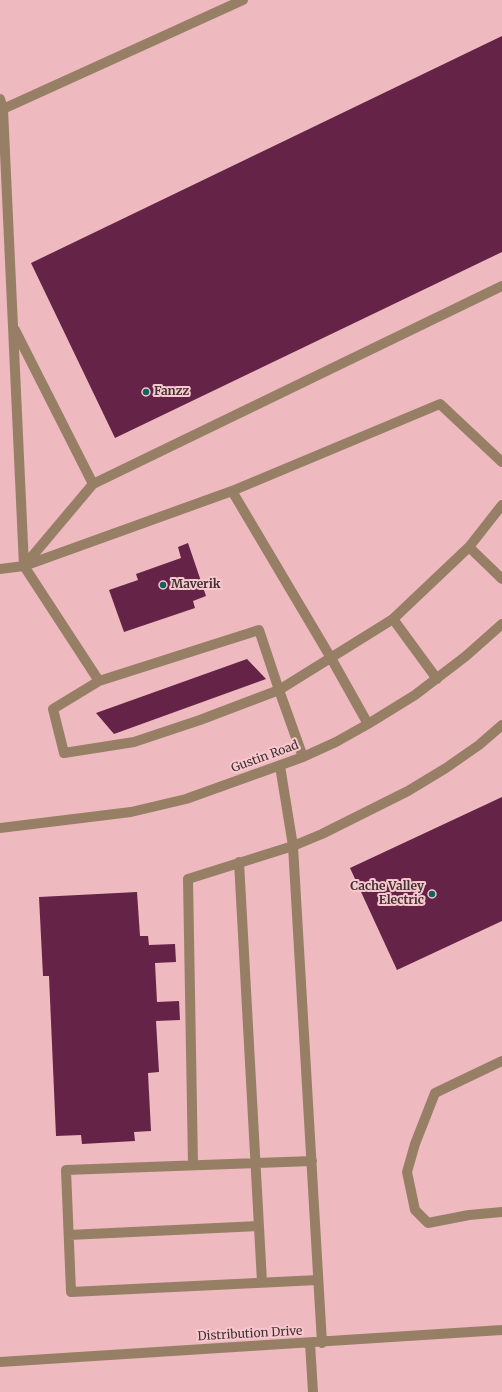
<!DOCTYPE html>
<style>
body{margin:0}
canvas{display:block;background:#f7c8ce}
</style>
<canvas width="502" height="1392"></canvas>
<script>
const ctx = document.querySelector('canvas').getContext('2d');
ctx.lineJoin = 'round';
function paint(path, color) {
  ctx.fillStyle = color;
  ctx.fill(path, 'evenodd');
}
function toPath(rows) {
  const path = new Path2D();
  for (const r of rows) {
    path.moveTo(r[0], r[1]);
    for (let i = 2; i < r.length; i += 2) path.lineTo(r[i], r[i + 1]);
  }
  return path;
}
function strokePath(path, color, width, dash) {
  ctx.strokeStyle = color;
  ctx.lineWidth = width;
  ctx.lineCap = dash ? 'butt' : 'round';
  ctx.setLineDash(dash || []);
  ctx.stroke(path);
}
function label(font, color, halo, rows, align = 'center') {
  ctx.font = font + ' Merriweather,serif';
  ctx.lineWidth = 4;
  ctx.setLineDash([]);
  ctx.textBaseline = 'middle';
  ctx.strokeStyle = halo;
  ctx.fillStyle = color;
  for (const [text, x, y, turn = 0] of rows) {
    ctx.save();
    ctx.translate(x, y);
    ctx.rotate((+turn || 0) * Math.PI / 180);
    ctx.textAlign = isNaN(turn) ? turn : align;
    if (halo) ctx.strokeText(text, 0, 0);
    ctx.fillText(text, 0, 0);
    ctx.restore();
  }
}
paint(toPath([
 [0,0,502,0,502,1392,0,1392]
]), '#efb9c0');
paint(toPath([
 [502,36,502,252,115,438,31,263],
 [188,543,206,596,193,601,195,608,124,632,109,590,138,580,136,574,181,558,178,547],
 [247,659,266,679,114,734,96,713],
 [502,797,502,921,397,970,350,868],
 [137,892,140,936,148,936,149,945,175,944,176,962,155,963,157,1002,179,1001,180,1020,156,1021,159,1072,148,1073,151,1131,134,1132,135,1141,82,1144,81,1135,56,1136,49,976,43,976,39,897]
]), '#642347');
strokePath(toPath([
 [0,99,3,109,243,0],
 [0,109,3,109,24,566],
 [15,330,93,484],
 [232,491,440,404,502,462],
 [469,547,502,579],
 [24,566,93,484,502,286],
 [24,566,232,491,331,658,368,724],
 [0,569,24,566,99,681,53,709,64,753,134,742,200,720,279,690,303,757],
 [393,619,437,679],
 [99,681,259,630,279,690,393,619,469,547,502,505],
 [280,766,293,846,322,1343],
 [0,828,131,812,186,799,303,757,336,742,368,724,415,695,466,656,502,624],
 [239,862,262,1282],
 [502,1061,435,1093,415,1144,407,1172,415,1210,428,1223,469,1215,502,1212],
 [312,1161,66,1170,71,1292,318,1280],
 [193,1165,188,879,293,846,322,834,408,791,446,768,479,745,502,725],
 [69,1235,259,1226],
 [310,1343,313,1392],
 [0,1362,502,1330]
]), '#977f66', 10);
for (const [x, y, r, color] of [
 [146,392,4,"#14625e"],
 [163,585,4,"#14625e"],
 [432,894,4,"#14625e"]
]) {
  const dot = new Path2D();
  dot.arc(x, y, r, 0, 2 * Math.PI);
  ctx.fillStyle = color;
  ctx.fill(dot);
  strokePath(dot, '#f7c8ce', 1.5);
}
label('bold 12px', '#423032', '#f7c8ce', [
 ["Fanzz",154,392],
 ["Maverik",171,585],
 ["Cache Valley",424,887,"right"],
 ["Electric",424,901,"right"]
], 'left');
label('12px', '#423032', '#f7c8ce', [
 ["Gustin Road",265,757,-20],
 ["Distribution Drive",250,1334,-3]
]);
</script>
